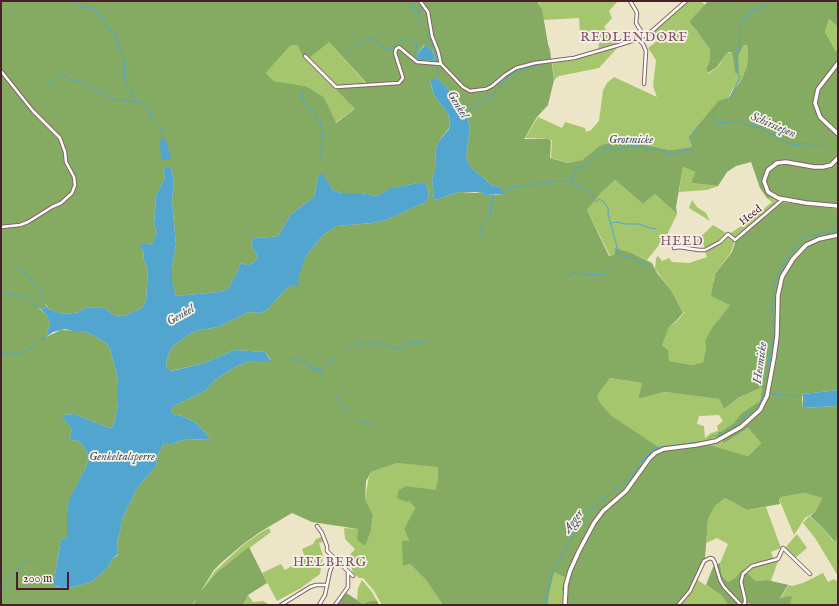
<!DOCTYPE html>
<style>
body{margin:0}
#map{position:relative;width:839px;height:606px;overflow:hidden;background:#ede5c8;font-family:"IM FELL English",serif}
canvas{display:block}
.frame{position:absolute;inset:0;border:2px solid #4a1f2b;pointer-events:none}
.scale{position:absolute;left:16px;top:572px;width:53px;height:18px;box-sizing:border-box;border:2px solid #4a1f2b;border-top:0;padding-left:5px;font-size:12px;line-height:14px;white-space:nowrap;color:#4a1f2b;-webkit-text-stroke:3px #f7f3e8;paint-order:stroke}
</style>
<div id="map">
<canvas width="839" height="606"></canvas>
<div class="frame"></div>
<div class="scale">200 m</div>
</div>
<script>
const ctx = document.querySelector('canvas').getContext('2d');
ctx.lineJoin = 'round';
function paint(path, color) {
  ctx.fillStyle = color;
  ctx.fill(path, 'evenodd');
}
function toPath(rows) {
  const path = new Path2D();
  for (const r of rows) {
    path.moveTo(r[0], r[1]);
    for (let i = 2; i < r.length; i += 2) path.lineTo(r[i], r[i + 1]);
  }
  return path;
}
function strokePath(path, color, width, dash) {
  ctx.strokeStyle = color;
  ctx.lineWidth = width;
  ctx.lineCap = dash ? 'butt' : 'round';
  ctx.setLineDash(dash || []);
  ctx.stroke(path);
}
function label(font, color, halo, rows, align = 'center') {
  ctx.font = font + ' "IM FELL English",serif';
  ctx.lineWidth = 3.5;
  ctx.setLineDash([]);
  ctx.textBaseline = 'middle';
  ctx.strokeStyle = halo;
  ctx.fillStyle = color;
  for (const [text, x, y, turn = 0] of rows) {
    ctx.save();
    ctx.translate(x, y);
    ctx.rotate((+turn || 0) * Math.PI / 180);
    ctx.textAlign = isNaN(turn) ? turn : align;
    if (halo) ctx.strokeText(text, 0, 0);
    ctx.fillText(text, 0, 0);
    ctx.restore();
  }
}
paint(toPath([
 [544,1,618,1,609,11,612,18,604,27,618,45,598,51,599,45,598,31,580,33,579,18,543,20,542,9,538,3],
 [687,1,701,1,705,5,689,22,697,31,710,50,710,60,706,69,708,74,718,67,727,53,732,53,735,73,738,56,744,45,747,45,748,53,747,66,741,81,733,89,728,98,718,102,689,137,694,147,670,150,632,142,599,146,582,160,569,163,551,158,552,141,550,139,525,138,538,117,562,128,565,122,585,128,586,132,591,130,599,121,603,90,607,83,614,77,657,97,653,86,656,60,648,48,657,41,652,32],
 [829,19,838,27,838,52,835,50,825,32],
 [329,42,369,87,337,89,355,109,335,123,324,97,306,86,274,81,266,73,290,46,297,45,303,55],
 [619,46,599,68,559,76,554,80,552,61,574,58],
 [683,167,695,172,691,183,718,186,707,190,679,192],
 [615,180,643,204,655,194,677,214,667,235,647,260,632,253,615,249,614,255,610,256,587,210,602,192],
 [767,198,774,198,779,200,769,211,747,228,735,239,729,234,749,221,772,202],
 [692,200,697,207,706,213,710,221,689,208],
 [713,225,728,234,720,242,705,249,703,243,692,245],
 [728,235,735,240,731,252,712,278,715,274,713,281,730,305,719,319,705,341,706,349,703,362,693,365,669,361,662,346,669,327,676,322,685,312,683,313,671,290,655,269,656,258,658,256,662,261,669,258,672,262,689,263,707,257,705,250],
 [610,378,642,383,638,399,665,392,719,399,724,409,738,398,762,387,760,401,722,438,695,445,565,576,565,605,543,605,548,575,656,447,612,416,601,404,597,396],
 [719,415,723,421,717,426,718,431,711,433,705,438,704,426,697,424,699,416],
 [748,428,761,443,748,456,710,445,722,440,723,444],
 [397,463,438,466,438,479,435,491,406,486,409,501,415,508,404,529,409,541,403,566,410,564,426,580,443,605,382,605,374,591,363,578,359,578,353,573,352,569,349,556,355,549,345,539,344,528,371,530,373,515,365,499,369,476,371,472],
 [804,493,822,498,815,512,805,518,794,535,779,499,781,497],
 [725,498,747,510,766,507,781,548,771,552,774,560,778,561,771,581,792,586,803,583,823,573,828,582,834,579,838,582,838,605,789,605,790,604,780,599,788,586,767,580,756,581,743,569,735,578,728,582,722,576,720,563,728,544,717,538,706,543,708,519,715,506],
 [809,516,823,528,833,541,838,540,838,576,815,538,803,523],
 [269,528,271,532,216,573,200,593,215,571,242,546,260,533],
 [797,534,807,548,795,558,785,548],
 [324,536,326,541,319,543,323,556,320,574,301,588,277,601,262,573,281,564,285,570,304,559,304,555,302,549,313,544,316,539],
 [696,579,722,596,728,605,679,605,691,591],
 [362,580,372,592,377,601,371,602,363,604,357,600,358,588],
 [248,595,253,602,263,601,270,605,243,605]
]), '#a6c66e');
paint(toPath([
 [1,1,539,1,538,3,542,9,548,44,550,50,554,80,548,105,537,117,524,139,549,139,551,141,550,158,568,163,582,160,599,146,616,141,632,142,670,150,693,147,689,137,718,101,729,98,734,89,741,81,747,66,748,53,747,45,744,45,738,56,739,73,735,73,732,53,730,52,727,53,717,67,708,73,706,69,710,60,710,50,697,31,689,22,708,1,838,1,838,27,829,19,825,32,835,50,838,52,838,205,796,201,774,196,768,190,765,182,768,170,767,169,763,183,767,191,774,198,767,198,760,188,751,162,736,166,727,172,718,186,691,183,695,172,683,167,676,207,677,214,655,194,643,204,615,180,602,192,587,210,609,256,614,255,615,248,632,253,652,263,657,273,671,290,683,313,676,321,669,327,662,346,668,350,669,361,693,365,703,362,706,349,705,341,712,328,730,305,711,296,715,274,732,252,736,240,747,229,782,202,838,209,838,390,803,394,802,398,803,408,838,406,838,540,834,541,823,528,810,516,815,512,822,498,804,493,781,497,779,499,780,504,747,510,725,498,715,506,708,519,705,558,700,567,690,591,677,605,566,605,566,592,570,577,565,592,565,602,562,589,565,577,554,572,550,589,547,605,443,605,426,580,410,564,403,566,402,541,409,541,404,529,415,508,409,501,407,502,397,498,399,490,406,486,435,490,438,479,438,467,397,463,371,472,366,481,365,499,373,515,371,530,365,546,357,540,358,529,312,522,292,513,260,532,242,545,221,563,214,570,201,591,216,573,249,547,267,583,248,595,243,605,193,605,197,598,192,605,1,605],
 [329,42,369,86,336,89,355,109,336,123,324,97,306,86,274,81,266,73,290,46,297,45,303,56,304,55,309,58],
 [424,45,432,50,435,58,434,61,419,60,417,54],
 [436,78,446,86,461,110,464,111,468,120,470,128,466,157,471,168,484,178,491,185,500,187,503,194,495,195,484,195,481,192,476,193,460,192,449,195,438,200,434,199,432,179,435,170,436,149,438,142,449,128,450,123,448,114,434,95,430,82],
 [166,167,171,167,174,182,172,201,176,244,172,267,172,282,176,296,219,292,228,289,238,270,241,263,247,265,253,263,258,257,251,245,252,241,255,237,263,238,278,236,291,214,314,197,318,177,322,174,333,190,342,193,361,193,377,196,392,188,418,183,425,183,427,186,429,195,426,202,386,220,372,223,337,226,324,234,306,256,296,282,301,286,292,286,288,287,267,310,260,313,249,312,218,327,200,330,191,333,173,346,169,353,166,362,167,368,170,371,201,364,235,350,265,352,271,360,247,362,237,366,215,380,205,391,174,406,171,410,172,414,182,416,196,423,205,432,211,440,186,439,174,443,164,443,158,455,156,466,138,487,123,517,117,544,118,555,113,558,108,567,100,575,91,582,69,588,53,586,61,539,66,538,67,536,67,511,69,501,86,467,89,458,88,454,82,444,79,441,71,440,70,438,72,429,67,422,64,419,62,419,65,415,74,414,109,428,112,427,114,423,118,405,118,379,110,349,107,344,94,336,84,331,61,330,46,337,50,323,46,314,38,308,42,309,45,307,45,304,49,309,60,313,68,314,79,312,85,308,103,307,114,315,124,316,142,308,146,301,148,270,144,260,143,250,140,246,146,243,153,245,155,244,154,238,157,232,154,224,156,195,165,178,163,170],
 [610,378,642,383,638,399,665,392,719,399,724,409,738,398,762,387,760,401,741,414,734,423,721,432,718,432,716,441,722,439,723,444,748,428,761,443,748,456,710,445,669,447,661,449,612,416,601,404,597,396],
 [720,563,722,576,728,582,735,578,743,569,756,581,767,580,788,585,780,598,792,596,790,604,751,605,749,603,746,605,728,605,722,596,706,585,713,567],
 [345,592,363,604,371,601,377,601,379,605,336,605]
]), '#84ab61');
paint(toPath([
 [425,45,432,50,435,58,434,61,419,60,417,54],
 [436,78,446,86,461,110,464,110,468,120,470,128,466,157,471,168,484,178,491,185,500,187,504,194,484,195,481,192,460,192,449,195,438,200,434,199,432,179,435,170,436,149,438,142,449,129,450,123,448,114,434,95,430,81],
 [165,138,171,157,170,160,161,160,160,142],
 [166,167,171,167,174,182,172,201,176,244,172,267,172,281,176,296,219,292,228,289,238,270,241,263,247,265,253,263,258,257,251,245,252,241,255,237,263,238,278,236,291,214,314,197,318,177,322,173,333,190,342,193,361,193,377,196,391,188,418,183,425,183,427,186,429,195,426,202,386,220,372,223,337,226,324,234,306,256,297,281,301,286,293,286,288,287,267,310,260,313,249,312,218,327,200,330,191,333,173,346,169,353,166,362,167,368,171,371,201,364,235,350,265,352,271,361,247,362,237,366,215,380,205,391,174,406,171,410,172,414,182,416,196,423,205,432,211,440,186,439,174,443,164,443,158,455,156,466,138,487,123,517,117,544,118,554,113,558,108,567,100,575,91,582,69,588,53,586,61,539,66,538,67,536,67,511,69,500,86,467,89,458,88,454,82,444,79,441,71,440,70,438,72,429,64,419,61,420,65,415,74,414,109,428,112,427,114,423,118,405,118,379,110,349,107,344,94,336,84,331,77,332,65,329,53,332,46,337,50,323,46,314,38,307,42,309,45,307,44,304,49,309,60,313,68,314,79,312,85,308,103,307,114,315,124,316,142,308,146,301,148,270,144,260,143,250,139,245,146,243,153,245,154,244,154,238,157,232,154,224,156,195,165,178,163,170],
 [838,390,838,406,803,408,803,394]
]), '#52a5ce');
strokePath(toPath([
 [74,1,76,4,82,7,86,6,93,9,104,20,109,31,113,29,119,45,118,47,122,55,124,57,125,81,128,88,131,90,134,98,138,102,141,102,146,106,151,114,150,116,162,130,162,142],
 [412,1,411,4,415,5,412,9,419,13,417,17,422,25,429,32,427,35,437,54,437,62],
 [425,3,427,1],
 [419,13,422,6],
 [409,41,417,45,415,54,417,59,419,59],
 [346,54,369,38,372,38,385,48,390,49,400,41,406,39],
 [59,74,65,75,67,78],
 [436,78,438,73,437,67],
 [70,79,74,81,79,81,85,85],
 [88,86,113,99,138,102],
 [499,87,509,75,526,69,531,66,538,66],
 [46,88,56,76],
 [302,91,303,95,302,98,308,107,312,109,317,120,320,122,323,135,321,145,323,148,319,163],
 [727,99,730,97,740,78,737,71,737,59,740,43,739,34,740,26,743,23,743,20,754,9,763,9,768,1],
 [466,114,471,108,477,107,479,102,490,97,496,90],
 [709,115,713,116,714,120],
 [716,122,717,123,742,121,747,125,761,128,772,135,774,135,786,142,794,145,806,143,816,146,822,145],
 [571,181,573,185,581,187,590,192,596,202,599,199,603,201,608,208,608,214,617,247,617,250,618,258,615,261],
 [502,193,508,191,512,187,531,185,542,181,550,183,552,181,556,182,558,181,560,182,562,181,565,182,569,179,571,181,577,168,586,165,595,155,604,151,604,147,615,150,619,149,635,146,655,150,659,149,667,153,666,155,686,150,688,151,694,144,689,138,699,125,725,99],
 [610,223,618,222,625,224,639,224,650,228,656,229],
 [480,235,483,225,490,217,491,212,490,206,492,202,493,194],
 [617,252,621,255,633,258,648,267],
 [15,268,19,268,29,276,32,282,39,288,42,294],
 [584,274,602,275,614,264],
 [567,277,574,273,581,274],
 [1,291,10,295,19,295,28,300],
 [42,298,44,304],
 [31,302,38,307],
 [774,330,773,321,774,314,772,312,772,306,774,296,773,289,779,272,786,259,803,238,809,236,820,234,822,232,830,232,838,228],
 [41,340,46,337],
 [430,340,438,339],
 [357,345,374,342,399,349,409,343,425,342,427,341],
 [1,352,17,355,31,348,38,342],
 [287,359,301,361,318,369,323,369,333,358,338,358,345,351,352,347],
 [311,367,314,370,319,371,322,378],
 [768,381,767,377,768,365,769,356,772,348,774,333],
 [323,382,335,394,344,407,350,411,359,420,373,425],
 [764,394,767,388],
 [772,394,798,396],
 [639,464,653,450,659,447,707,441,712,436,724,434,739,423,745,416,760,403,764,395,765,395],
 [1,590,6,583,12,578,23,562,30,561],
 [547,605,546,598,552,574,571,539,592,509,629,478,631,480,638,465]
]), '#52a5ce', 1);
const minor = toPath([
 [420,1,428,12,432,36,438,51,441,64],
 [630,1,635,9,637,13,636,23,644,36],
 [638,39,643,44,646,51,644,84],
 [305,56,336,87,399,83,403,78,395,53,396,49,399,47,417,62,441,64],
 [441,64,463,87,470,91,486,89,492,86,505,75,516,68,535,63,574,58,619,45,638,39,652,31,686,1],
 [1,71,33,111,60,138,65,152,66,162,74,177,75,185,72,193,61,203,52,207,28,222,20,225,1,227],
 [674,248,679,247,699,250,705,250,720,242,728,234,735,240,783,199],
 [317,526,322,533,327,546,327,551,353,576],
 [281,605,310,587,316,585,327,585],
 [319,605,325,595,330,571,335,560],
 [335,605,348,587,348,572],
 [678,605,690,591,704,561,710,558,713,559,715,563,720,580,724,587,741,605],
 [743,605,745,603,745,599,741,582,743,574,752,566,778,559,783,548,810,574]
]);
const major = toPath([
 [838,63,818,89,815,103,820,117,838,134],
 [838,158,831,165,823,167,814,167,786,162,777,163,768,170,764,181,768,192,778,198,806,203,838,206],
 [565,605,566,585,570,571,579,551,594,523,603,511,626,491,649,459,655,453,664,449,696,445,716,441,741,427,760,410,767,396,774,358,777,336,778,295,782,277,793,259,806,245,819,239,838,235]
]);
strokePath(minor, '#836462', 4.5);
strokePath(major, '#836462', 5.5);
strokePath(minor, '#fff', 2.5);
strokePath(major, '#fff', 3.5);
label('11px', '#4a1f2b', '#f7f3e8', [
 ["Heed",751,216,-38]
]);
label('italic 12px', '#4d556c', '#f7f3e8', [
 ["Genkel",457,105,59],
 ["Schirsiepen",773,126,23],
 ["Grotmicke",631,141],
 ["Genkel",181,316,-30],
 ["Hesmicke",761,363,-82],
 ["Genkeltalsperre",122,458],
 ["Agger",574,522,-55]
]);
ctx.letterSpacing = '1px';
label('13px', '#834c63', '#f7f3e8', [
 ["REDLENDORF",634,38],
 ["HEED",682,242],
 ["HELBERG",330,563]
]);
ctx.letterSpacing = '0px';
</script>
